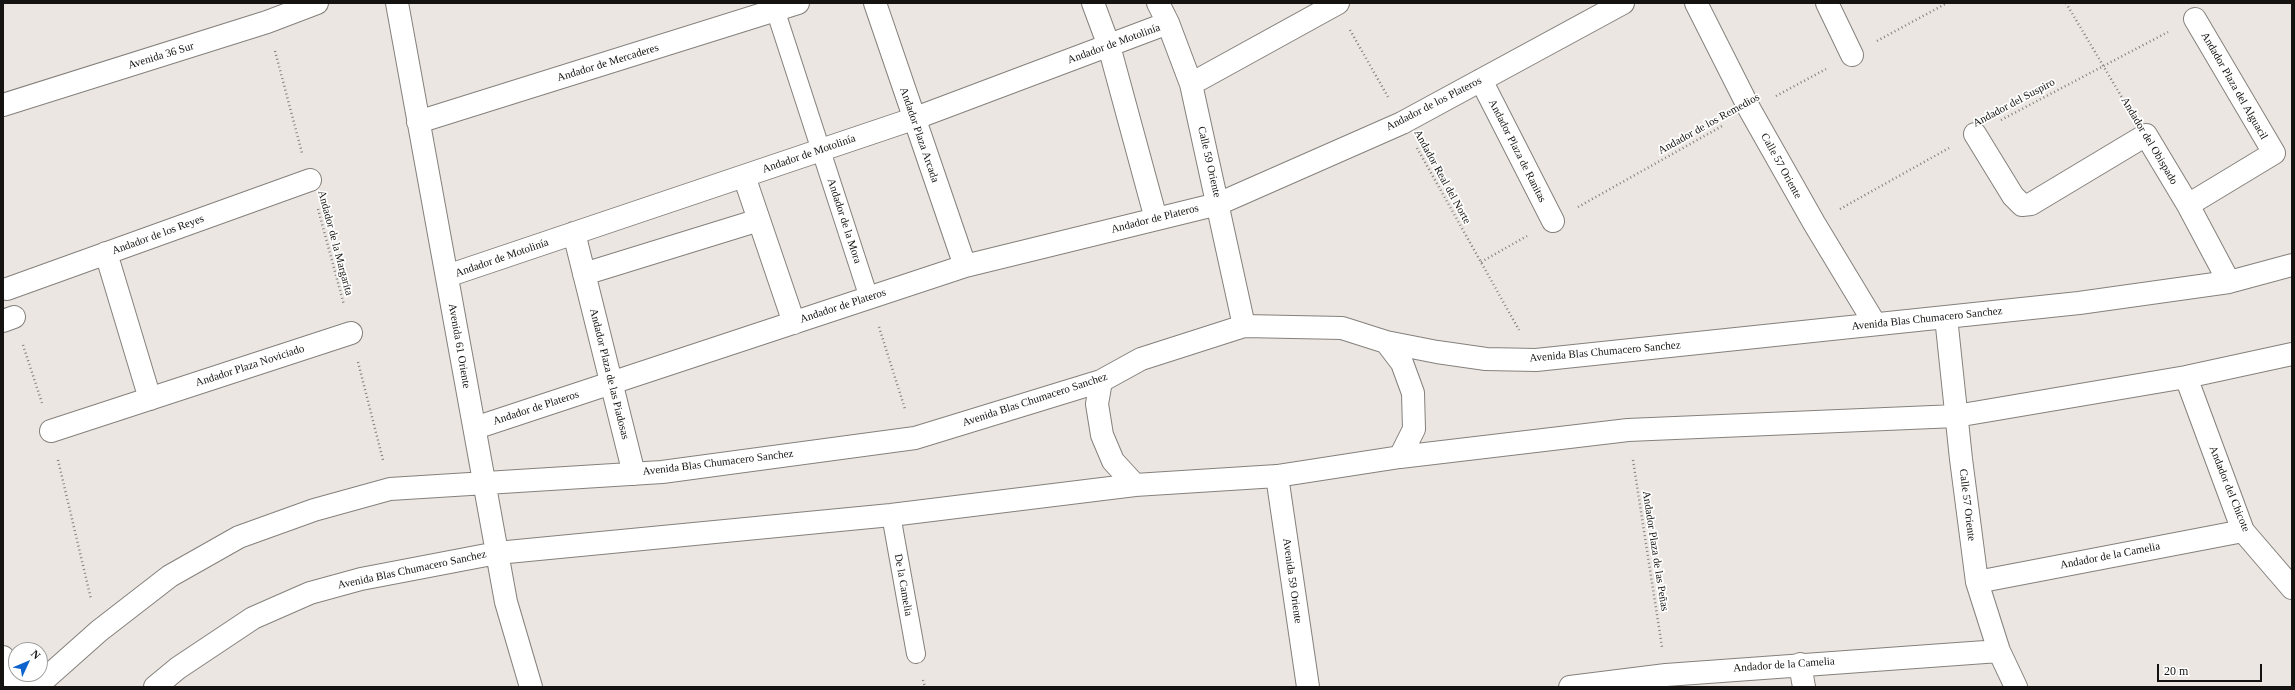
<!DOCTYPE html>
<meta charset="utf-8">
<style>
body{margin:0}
#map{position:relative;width:2295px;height:690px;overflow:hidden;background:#ebe6e1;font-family:"Times New Roman",serif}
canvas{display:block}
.frame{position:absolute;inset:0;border:4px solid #141311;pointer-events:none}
.north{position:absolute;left:8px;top:642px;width:40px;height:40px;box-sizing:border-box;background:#fff;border:1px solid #a1a1a0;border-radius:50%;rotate:46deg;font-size:11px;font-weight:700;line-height:16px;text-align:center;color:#141311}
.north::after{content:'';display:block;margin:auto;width:14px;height:18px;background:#0e63cd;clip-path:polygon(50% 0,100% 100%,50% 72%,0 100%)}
.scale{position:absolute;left:2157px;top:664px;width:105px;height:18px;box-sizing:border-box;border:2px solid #141311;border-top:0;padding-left:5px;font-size:12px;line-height:14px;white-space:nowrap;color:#141311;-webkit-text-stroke:3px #fff;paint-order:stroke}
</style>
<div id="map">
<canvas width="2295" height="690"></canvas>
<div class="frame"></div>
<div class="north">N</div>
<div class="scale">20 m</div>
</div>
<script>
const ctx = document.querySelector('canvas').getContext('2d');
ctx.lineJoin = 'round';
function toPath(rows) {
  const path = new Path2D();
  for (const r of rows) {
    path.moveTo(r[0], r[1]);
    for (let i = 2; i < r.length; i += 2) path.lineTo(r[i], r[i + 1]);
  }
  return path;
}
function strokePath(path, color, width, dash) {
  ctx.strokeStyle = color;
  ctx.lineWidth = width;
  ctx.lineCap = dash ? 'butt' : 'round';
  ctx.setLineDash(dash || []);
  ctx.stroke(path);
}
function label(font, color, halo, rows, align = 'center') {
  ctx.font = font + ' "Times New Roman",serif';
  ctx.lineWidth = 3.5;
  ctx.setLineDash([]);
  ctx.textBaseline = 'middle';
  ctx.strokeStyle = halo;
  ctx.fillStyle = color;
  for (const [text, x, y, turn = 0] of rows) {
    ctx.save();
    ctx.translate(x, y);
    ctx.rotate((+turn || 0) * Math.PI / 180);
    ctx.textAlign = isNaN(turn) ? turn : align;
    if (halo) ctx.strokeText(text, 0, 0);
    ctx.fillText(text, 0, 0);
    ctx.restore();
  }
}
const lane = toPath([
 [773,3,869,298],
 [891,515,916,654]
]);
const street = toPath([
 [397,3,506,602,531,687],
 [875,3,965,266],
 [1093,3,1109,46,1156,219],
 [1158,3,1168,23,1191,84,1244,326],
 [1696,3,1750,110,1814,223,1875,324],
 [1827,3,1852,55],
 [1481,80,1553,221],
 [1191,84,1338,3],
 [3,105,267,22,317,3],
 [418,122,798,3],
 [1975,134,2013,196,2022,205,2031,204,2146,135,2188,205,2229,282],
 [744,176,794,323],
 [2188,205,2274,153,2195,19],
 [574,233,634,474],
 [106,253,150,399],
 [584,274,759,220],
 [447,276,913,119,1168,23],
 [7,289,310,180],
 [1946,317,1961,459,1977,582,1999,651,2016,687],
 [3,321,14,317],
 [1386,342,1402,363,1413,393,1414,429,1400,457],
 [2186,377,2243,531,2292,588],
 [1101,381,1097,404,1102,435,1113,461,1135,485],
 [475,428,965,266,1218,204,1402,123,1623,3],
 [51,431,351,333],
 [1277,476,1308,687],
 [1977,582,2243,531],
 [3,657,17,687],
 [1800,664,1804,687],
 [36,687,99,631,170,576,239,537,314,510,390,489,662,472,915,438,1101,381,1141,359,1244,326,1342,328,1386,342,1437,352,1486,359,1536,360,2079,303,2229,282,2292,265],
 [155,687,178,668,253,618,310,593,361,579,497,553,891,515,1135,485,1277,476,1400,457,1628,430,1956,416,2186,377,2292,354],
 [1570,687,1666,675,1999,651]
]);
strokePath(lane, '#85807c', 20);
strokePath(street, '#85807c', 24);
strokePath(toPath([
 [2066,3,2130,111],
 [1350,30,1388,97],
 [1877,41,1947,3],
 [275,51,302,153],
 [1776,96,1826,69],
 [2001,120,2168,32],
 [1417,148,1519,330],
 [1578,207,1724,125],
 [318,209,344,305],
 [1840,209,1949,148],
 [1481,262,1527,236],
 [879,327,905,409],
 [23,345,42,403],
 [358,362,383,460],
 [58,460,91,599],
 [1633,460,1662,647],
 [923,680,925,687]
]), '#84817d', 2.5, [1, 3]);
strokePath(lane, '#fff', 18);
strokePath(street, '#fff', 22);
label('11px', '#141311', '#fff', [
 ["Andador de Motolinía",1114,44,-20],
 ["Avenida 36 Sur",161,56,-17],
 ["Andador de Mercaderes",608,63,-17],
 ["Andador Plaza del Alguacil",2234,86,60],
 ["Andador del Suspiro",2014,103,-28],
 ["Andador de los Plateros",1434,104,-27],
 ["Andador de los Remedios",1709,124,-29],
 ["Andador Plaza Arcada",919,135,71],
 ["Andador del Obispado",2149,141,59],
 ["Andador Plaza de Ranitas",1517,151,63],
 ["Andador de Motolinía",809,154,-19],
 ["Calle 59 Oriente",1209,162,77],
 ["Calle 57 Oriente",1781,166,61],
 ["Andador Real del Norte",1442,177,61],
 ["Andador de Plateros",1155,219,-14],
 ["Andador de la Mora",844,221,72],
 ["Andador de los Reyes",158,235,-20],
 ["Andador de la Margarita",335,243,75],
 ["Andador de Motolinía",502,258,-19],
 ["Andador de Plateros",843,306,-18],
 ["Avenida Blas Chumacero Sanchez",1927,319,-6],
 ["Avenida 61 Oriente",459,346,80],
 ["Avenida Blas Chumacero Sanchez",1605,352,-5],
 ["Andador Plaza Noviciado",250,366,-18],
 ["Andador Plaza de las Piadosas",609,374,76],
 ["Avenida Blas Chumacero Sanchez",1035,400,-18],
 ["Andador de Plateros",536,408,-18],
 ["Avenida Blas Chumacero Sanchez",718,463,-7],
 ["Andador del Chicote",2229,489,68],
 ["Calle 57 Oriente",1967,505,83],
 ["Andador Plaza de las Peñas",1655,551,81],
 ["Andador de la Camelia",2110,556,-11],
 ["Avenida Blas Chumacero Sanchez",412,570,-12],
 ["Avenida 59 Oriente",1292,581,82],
 ["De la Camelia",903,585,80],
 ["Andador de la Camelia",1784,665,-4]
]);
</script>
